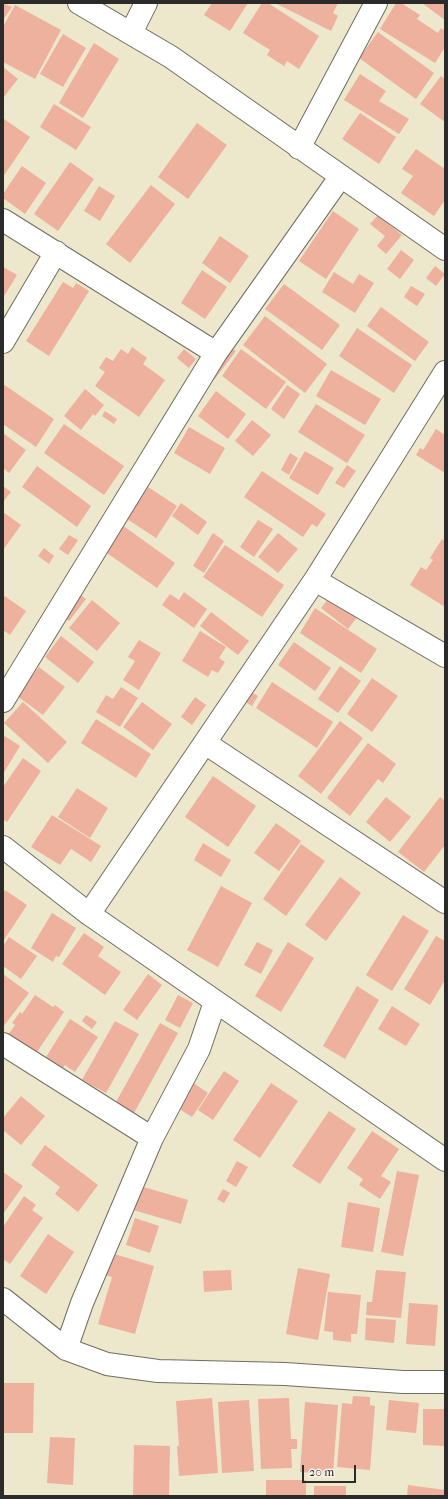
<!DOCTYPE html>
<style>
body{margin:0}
#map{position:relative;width:448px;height:1499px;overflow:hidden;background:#ede7cc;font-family:"IM FELL French Canon",serif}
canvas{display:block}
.frame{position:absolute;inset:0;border:4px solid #2b2b2b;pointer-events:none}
.scale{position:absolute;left:302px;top:1465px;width:54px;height:18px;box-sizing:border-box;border:2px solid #2b2b2b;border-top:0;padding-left:5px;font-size:12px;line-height:14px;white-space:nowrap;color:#2b2b2b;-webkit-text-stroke:3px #f7f3e8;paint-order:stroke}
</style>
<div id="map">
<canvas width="448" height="1499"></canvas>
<div class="frame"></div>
<div class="scale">20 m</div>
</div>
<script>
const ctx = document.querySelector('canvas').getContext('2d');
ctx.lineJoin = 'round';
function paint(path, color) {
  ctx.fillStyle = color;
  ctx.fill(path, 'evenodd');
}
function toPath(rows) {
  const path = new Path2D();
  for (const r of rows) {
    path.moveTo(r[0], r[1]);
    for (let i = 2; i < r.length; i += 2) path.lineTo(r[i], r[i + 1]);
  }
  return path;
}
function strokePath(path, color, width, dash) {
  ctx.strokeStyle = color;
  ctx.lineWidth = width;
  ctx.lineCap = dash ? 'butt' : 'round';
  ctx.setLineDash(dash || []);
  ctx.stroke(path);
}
paint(toPath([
 [3,3,12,7,3,20],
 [212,3,248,3,230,31,204,15],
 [262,3,268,3,319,36,299,69,287,61,284,66,267,55,270,50,243,33],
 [275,3,338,3,333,13,338,16,331,31],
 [396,3,401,3,420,15,417,19,438,33,441,28,445,31,445,47,435,63,380,29],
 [422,3,445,3,445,20],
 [15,5,61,30,35,79,3,62,3,27],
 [378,32,434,73,416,99,359,58],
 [63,34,86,48,63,87,40,74],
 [94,43,119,59,83,118,59,103],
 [3,67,18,79,3,98],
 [360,74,386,91,379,101,409,119,399,134,344,100],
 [441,76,445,79,445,122,420,104],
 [54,104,91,127,76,150,40,127],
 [360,113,396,137,379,164,342,139],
 [4,119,30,137,3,177,3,121],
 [197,123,227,145,188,199,158,177],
 [416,149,445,169,445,200,434,216,401,193,413,176,402,169],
 [70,162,94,179,58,231,34,214],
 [22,166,46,183,25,214,3,198,3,194],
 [151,185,175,204,130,263,106,244],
 [99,186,115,196,100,221,84,211],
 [333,211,359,229,326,279,299,261],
 [378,215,402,235,386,254,377,246,385,236,370,224],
 [220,236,249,256,230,283,202,263],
 [401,250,414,260,400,279,387,269],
 [435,266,445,274,436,286,426,278],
 [3,267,17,275,3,298],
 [202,270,227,287,205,319,181,303],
 [334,272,353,284,359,274,374,283,355,313,322,292],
 [63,282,73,288,76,283,89,291,49,356,26,341],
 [284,284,340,325,322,350,265,309],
 [411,286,425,294,417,306,404,297],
 [381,307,429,342,415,361,367,326],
 [265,316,327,364,305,393,243,345],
 [357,328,412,365,394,393,339,356],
 [132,347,147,358,143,364,165,380,139,417,95,386,105,372,99,368,106,357,113,361,121,349,128,354],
 [231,348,236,351,214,380,210,376],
 [184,349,196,359,189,368,177,358],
 [241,349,286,382,266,409,222,376],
 [331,370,381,399,365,425,316,396],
 [3,384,54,419,36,447,3,424],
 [287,385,300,394,284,419,271,409],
 [85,389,104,405,95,416,93,414,81,430,64,416],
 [216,391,246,414,228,439,198,416],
 [316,404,365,435,347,463,298,432],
 [105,411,117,419,114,424,102,416],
 [252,420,271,435,253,456,235,441],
 [64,424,124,466,104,495,44,453],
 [189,427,225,448,210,474,174,453],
 [436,429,445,435,445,473,416,455,420,448,423,450],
 [3,433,26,450,9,473,3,468],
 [305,451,334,468,318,495,289,478],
 [290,453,298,458,289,475,281,470],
 [347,465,356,471,344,488,335,483],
 [37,466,91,506,77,527,22,487],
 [262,471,326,514,317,527,312,524,303,537,244,497],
 [3,486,11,492,3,502],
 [148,487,177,506,156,538,127,519],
 [181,503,207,522,198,535,172,516],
 [3,512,21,525,3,550],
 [258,520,273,529,254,557,240,547],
 [122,525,175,563,157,588,104,551],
 [213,533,224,541,204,573,193,566],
 [278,533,298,549,278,573,258,557],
 [69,535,78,540,68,555,59,549],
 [442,539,445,541,445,607,410,585,421,567,426,570,433,560,430,558],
 [225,545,284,585,262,617,203,577],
 [44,548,54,556,49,564,38,556],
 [77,592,86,599,69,621,61,614],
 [184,592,207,609,194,628,162,605,170,594,179,600],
 [3,595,26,611,10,635,3,630],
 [331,595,358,616,348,629,321,608],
 [92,600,120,623,97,651,69,628],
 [315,608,377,649,361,673,300,633],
 [211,612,249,641,238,655,200,626],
 [200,631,226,647,219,658,225,662,218,673,212,670,208,677,182,661],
 [61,636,94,662,78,683,45,657],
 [139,640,161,653,139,690,123,680,135,661,128,657],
 [294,642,331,668,315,691,278,665],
 [340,666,361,681,338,713,318,699],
 [39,667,65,687,43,715,17,696],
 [372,678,398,696,372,732,347,714],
 [272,682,333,722,317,748,256,708],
 [121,687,138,698,120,727,96,712,106,695,113,699],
 [248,690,258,696,252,706,242,700],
 [195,697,206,705,192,725,181,717],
 [23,702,67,742,48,763,4,723],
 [142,702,172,724,153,750,123,727],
 [96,719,151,754,136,778,81,743],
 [340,721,363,738,321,794,298,776],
 [3,735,20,746,3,774],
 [368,743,396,764,383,783,378,779,350,816,327,798],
 [23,758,41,771,7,822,3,819,3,787],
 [213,776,256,806,228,847,185,817],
 [77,788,108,808,90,838,58,817],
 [386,797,411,817,390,842,366,822],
 [440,797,445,801,445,845,424,872,398,852],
 [52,815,101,846,91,862,71,849,60,865,31,847],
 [276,823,301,841,279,871,254,853],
 [203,843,231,860,221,877,194,860],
 [301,844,325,861,286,916,263,899],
 [340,877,361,893,326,941,305,925],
 [221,886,252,903,218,967,187,950],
 [5,890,27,905,4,940,3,894],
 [52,913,76,928,59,957,56,956,53,962,31,948],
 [403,915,429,931,392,991,366,975],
 [84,933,104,947,98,956,121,972,105,995,62,964],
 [436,936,445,941,445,980,430,1005,404,989],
 [9,937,37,956,21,979,3,966,3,946],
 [257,942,273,950,261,974,244,965],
 [288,942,314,958,281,1012,255,996],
 [3,974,29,993,3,1027],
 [148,974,162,985,137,1020,123,1010],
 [357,986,379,1000,345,1059,323,1046],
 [35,995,53,1007,55,1005,64,1012,37,1052,28,1046,24,1052,5,1039,15,1025,12,1023,20,1012,22,1014],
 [178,995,193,1003,180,1028,165,1020],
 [392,1006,420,1024,406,1046,378,1029],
 [86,1015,97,1022,92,1029,82,1021],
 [70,1019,98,1037,75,1072,65,1065,63,1068,46,1057],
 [115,1021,139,1034,106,1093,82,1080],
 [160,1023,178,1033,134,1113,116,1102],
 [224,1071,239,1081,213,1120,198,1110],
 [189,1080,208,1093,192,1117,173,1105],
 [271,1083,298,1101,260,1158,233,1140],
 [21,1096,45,1116,21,1145,3,1130,3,1118],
 [329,1111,356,1129,320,1184,292,1166],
 [372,1131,399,1149,381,1176,391,1182,380,1199,359,1185,363,1179,347,1168],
 [45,1145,98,1185,78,1212,55,1194,60,1187,31,1165],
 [237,1161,248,1167,236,1187,226,1181],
 [397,1171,419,1175,403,1256,381,1252],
 [3,1172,23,1186,3,1214],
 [137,1185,188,1200,181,1224,130,1209],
 [223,1189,230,1193,224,1203,217,1199],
 [24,1196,36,1205,32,1210,43,1218,10,1264,3,1259,3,1227],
 [348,1202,380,1208,373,1252,341,1247],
 [135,1218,159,1226,150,1253,126,1245],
 [48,1234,74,1252,46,1294,20,1276],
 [111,1253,154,1266,135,1334,98,1324,112,1277,105,1275],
 [298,1268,330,1274,318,1340,286,1334],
 [231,1270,232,1290,204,1292,203,1271],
 [376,1270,406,1272,401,1318,366,1315,367,1302,372,1302],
 [328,1292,361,1295,357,1334,351,1334,351,1342,333,1340,333,1332,324,1331],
 [409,1303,438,1305,435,1346,406,1344],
 [366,1318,396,1320,394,1343,365,1340],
 [3,1383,34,1383,33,1433,3,1433],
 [353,1396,370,1397,370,1405,375,1406,370,1470,337,1467,342,1403,352,1404],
 [212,1398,218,1473,179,1476,177,1446,179,1446,176,1401],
 [289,1398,291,1439,297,1439,297,1449,291,1449,292,1468,261,1469,258,1399],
 [249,1400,254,1471,222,1473,218,1402],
 [389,1400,419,1403,416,1433,386,1430],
 [305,1402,338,1405,333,1474,300,1472],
 [423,1409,445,1409,445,1446,423,1445],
 [50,1437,75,1438,73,1485,47,1483],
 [134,1445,170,1446,169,1496,133,1496],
 [266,1480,306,1480,306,1496,266,1496],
 [408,1485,445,1490,445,1496,407,1496],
 [314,1486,346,1486,346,1496,314,1496]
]), '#edb19e');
const minor = toPath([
 [79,3,171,57,445,249],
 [131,33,146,3],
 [299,148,376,3],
 [3,220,216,353],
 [3,342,56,252],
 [315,580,445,656],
 [3,701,216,353,341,176],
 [205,743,445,902],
 [3,847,89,914,445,1160],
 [89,914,315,580,445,372],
 [3,1044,152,1138],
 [3,1299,66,1349,107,1364,158,1371,285,1374,403,1382,445,1382],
 [66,1349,82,1303,152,1138,199,1049,215,1002]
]);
strokePath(minor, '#6f6d63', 24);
strokePath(minor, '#fff', 22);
</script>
